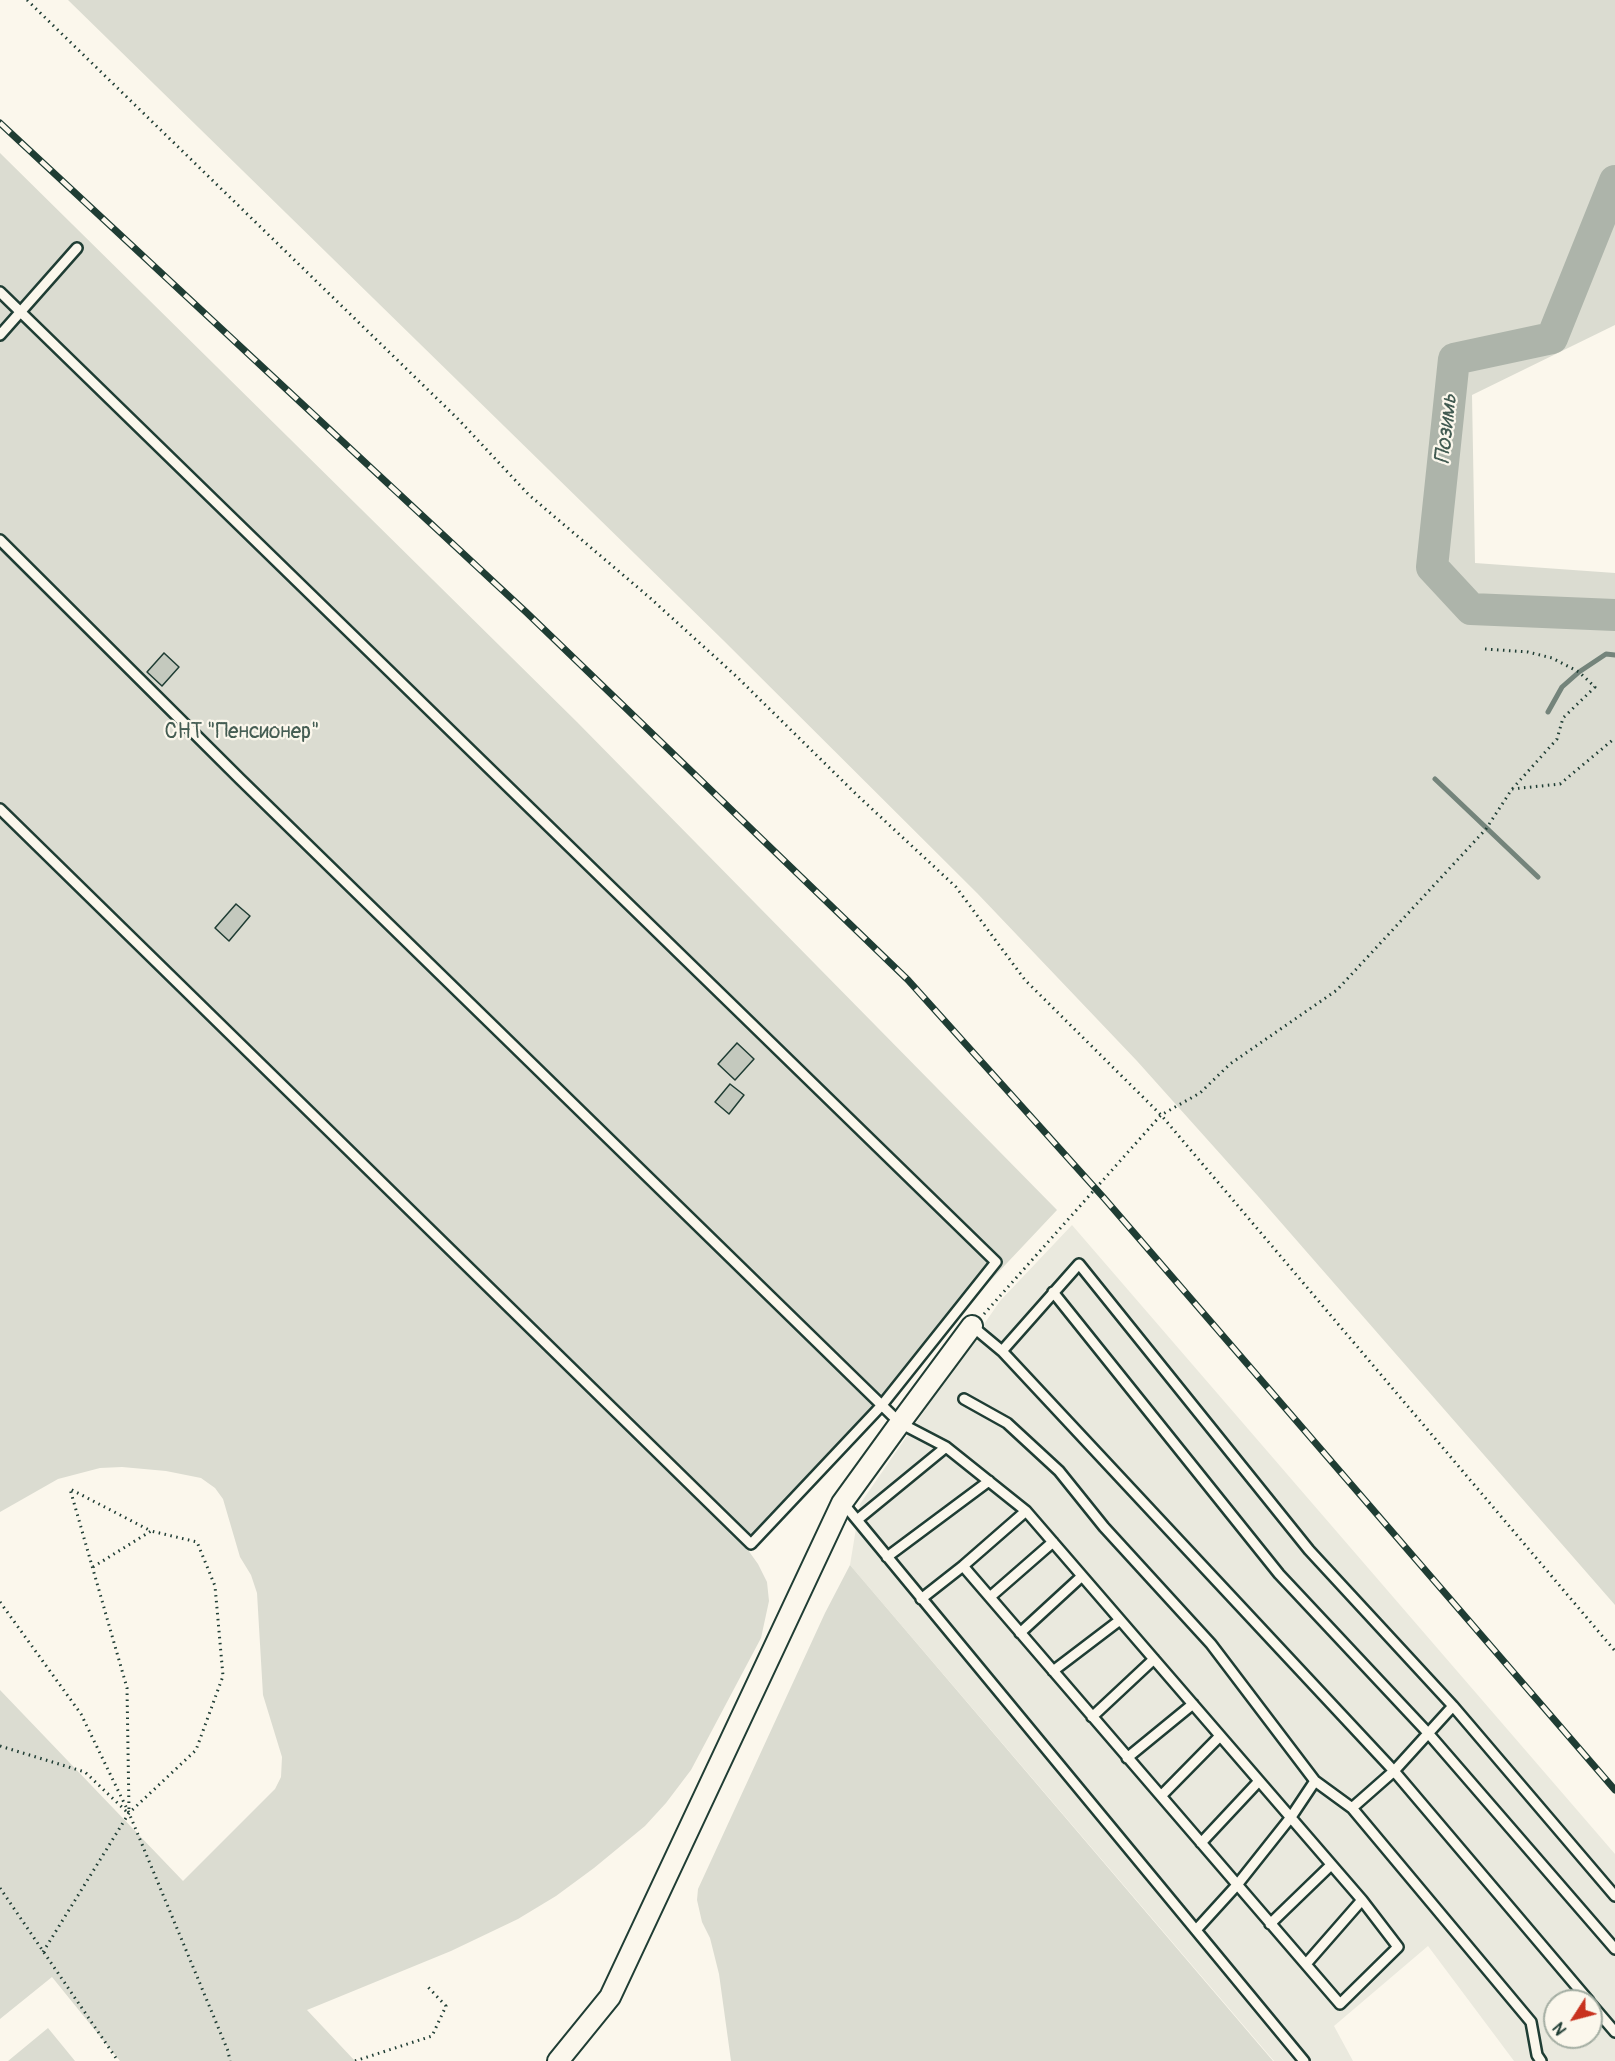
<!DOCTYPE html>
<meta charset="utf-8">
<style>
body{margin:0}
#map{position:relative;width:1615px;height:2061px;overflow:hidden;background:#fbf7ec;font-family:Pangolin,sans-serif}
canvas{display:block}
.north{position:absolute;left:1543px;top:1989px;width:60px;height:60px;box-sizing:border-box;background:#fbf7ec;border:2px solid #a3ada2;border-radius:50%;rotate:234deg;font-size:16px;font-weight:700;line-height:24px;text-align:center;color:#1f3d34}
.north::after{content:'';display:block;margin:auto;width:21px;height:27px;background:#c8321e;clip-path:polygon(50% 0,100% 100%,50% 72%,0 100%)}
</style>
<div id="map">
<canvas width="1615" height="2061"></canvas>
<div class="north">N</div>
</div>
<script>
const ctx = document.querySelector('canvas').getContext('2d');
ctx.lineJoin = 'round';
function paint(path, color) {
  ctx.fillStyle = color;
  ctx.fill(path, 'evenodd');
}
function toPath(rows) {
  const path = new Path2D();
  for (const r of rows) {
    path.moveTo(r[0], r[1]);
    for (let i = 2; i < r.length; i += 2) path.lineTo(r[i], r[i + 1]);
  }
  return path;
}
function strokePath(path, color, width, dash) {
  ctx.strokeStyle = color;
  ctx.lineWidth = width;
  ctx.lineCap = dash ? 'butt' : 'round';
  ctx.setLineDash(dash || []);
  ctx.stroke(path);
}
function label(font, color, halo, rows, align = 'center') {
  ctx.font = font + ' Pangolin,sans-serif';
  ctx.lineWidth = 4.5;
  ctx.setLineDash([]);
  ctx.textBaseline = 'middle';
  ctx.strokeStyle = halo;
  ctx.fillStyle = color;
  for (const [text, x, y, turn = 0] of rows) {
    ctx.save();
    ctx.translate(x, y);
    ctx.rotate((+turn || 0) * Math.PI / 180);
    ctx.textAlign = isNaN(turn) ? turn : align;
    if (halo) ctx.strokeText(text, 0, 0);
    ctx.fillText(text, 0, 0);
    ctx.restore();
  }
}
paint(toPath([
 [1072,1225,1615,1854,1615,2061,1514,2061,1428,1946,1334,2026,1353,2061,1274,2061,850,1565,860,1504,1000,1301],
 [1555,2001,1591,2001,1591,2037,1555,2037]
]), '#eae9de');
paint(toPath([
 [68,0,1615,0,1615,325,1472,395,1475,563,1615,573,1615,1605,1257,1195,1137,1061,977,893,723,640],
 [0,153,577,722,1057,1210,743,1543,758,1564,767,1582,769,1601,761,1638,691,1770,666,1803,645,1826,594,1868,556,1896,518,1919,451,1951,307,2010,355,2061,120,2061,52,1977,0,2019,0,1690,183,1881,275,1789,281,1777,282,1757,263,1695,257,1593,251,1575,240,1557,223,1499,215,1488,201,1478,166,1471,122,1467,100,1468,58,1479,0,1512],
 [850,1565,1273,2061,731,2061,719,1974,710,1938,702,1922,697,1900,698,1889,825,1613],
 [48,2028,75,2061,8,2061]
]), '#dbdcd1');
strokePath(toPath([
 [1548,712,1562,687,1579,672,1606,654,1615,655],
 [1435,779,1538,877]
]), '#74847b', 5);
strokePath(toPath([
 [1615,181,1552,338,1454,359,1432,567,1471,609,1615,615]
]), '#adb4aa', 32);
const building = toPath([
 [164,653,179,667,162,686,147,672,164,653],
 [236,904,250,916,229,941,215,928,236,904],
 [737,1043,754,1059,735,1080,718,1064,737,1043],
 [730,1084,744,1095,729,1114,715,1102,730,1084]
]);
paint(building, '#c4c9be');
strokePath(building, '#1f3d34', 1.5);
const service = toPath([
 [0,292,996,1262,882,1405,751,1544,0,809],
 [0,335,77,248],
 [0,540,240,779,900,1423,946,1447,1026,1511,1362,1900,1398,1947,1340,2004,963,1566],
 [1053,1292,1279,1574,1428,1733,1615,1949],
 [972,1326,1002,1351,1394,1771,1589,2001],
 [1002,1351,1079,1264,1309,1550,1453,1706,1615,1896],
 [964,1399,1007,1423,1059,1471,1104,1527,1211,1644,1315,1781,1352,1808,1531,2022,1537,2055,1541,2061],
 [843,1503,1304,2061],
 [857,1520,946,1447],
 [887,1557,989,1481],
 [990,1597,1053,1542],
 [921,1599,963,1566,1026,1511],
 [1020,1633,1082,1576],
 [1053,1671,1120,1620],
 [1092,1717,1154,1659],
 [1127,1758,1193,1704],
 [1161,1796,1220,1736],
 [1352,1808,1394,1771,1453,1706],
 [1201,1843,1259,1781],
 [1270,1924,1331,1865],
 [1196,1930,1237,1885,1291,1817,1315,1781],
 [1306,1964,1362,1900],
 [1591,2004,1615,2032]
]);
const minor = toPath([
 [558,2061,610,1997,842,1503,900,1423,972,1326]
]);
strokePath(service, '#1f3d34', 14);
strokePath(minor, '#1f3d34', 24);
strokePath(toPath([
 [27,0,458,419,529,495,649,597,736,676,857,795,956,887,1025,980,1161,1115,1615,1651],
 [1485,649,1528,652,1552,658,1579,672,1595,687,1563,718,1557,739,1513,788],
 [984,1314,1161,1115,1200,1093,1230,1064,1337,990,1486,829,1512,789,1560,784,1615,738],
 [93,1567,151,1531,70,1489,127,1688,129,1811],
 [0,1602,81,1714,129,1813,228,2051,230,2061],
 [0,1746,85,1772,127,1812],
 [0,1888,118,2061],
 [43,1952,129,1813,196,1750,223,1676,215,1586,197,1542,151,1531],
 [355,2061,432,2036,446,2006,427,1986]
]), '#1f3d34', 3, [1.5, 4.5]);
strokePath(service, '#fbf7ec', 9);
strokePath(minor, '#fbf7ec', 20);
const rail = toPath([
 [0,123,526,612,908,980,1104,1198,1615,1790]
]);
strokePath(rail, '#1f3d34', 7);
strokePath(rail, '#fbf7ec', 4.5, [14]);
label('21px', '#455d53', '#fbf7ec', [
 ["СНТ \"Пенсионер\"",242,733]
]);
label('italic 22px', '#425b52', '#fbf7ec', [
 ["Позимь",1447,429,-84]
]);
</script>
